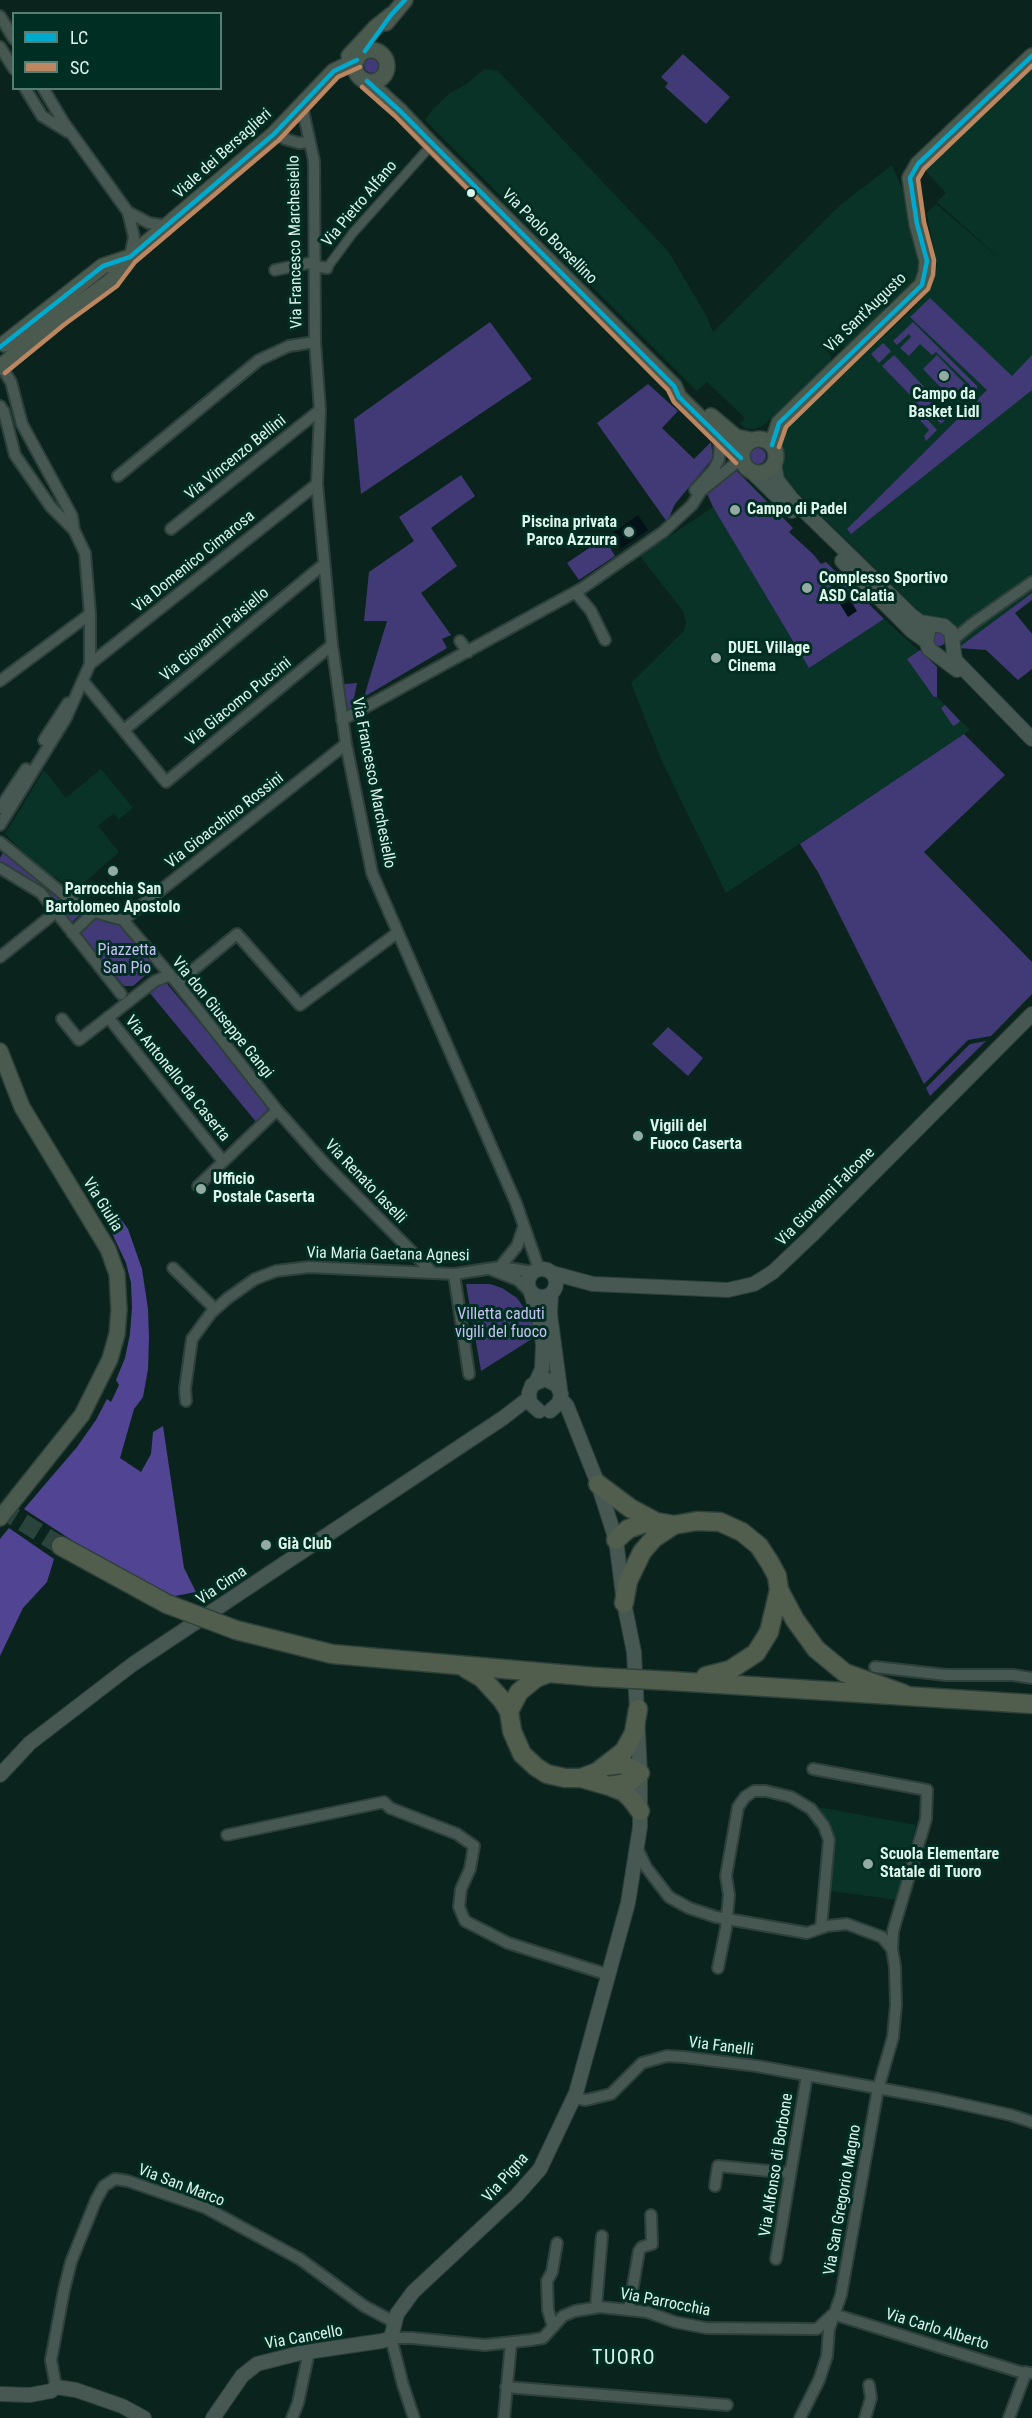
<!DOCTYPE html>
<meta charset="utf-8">
<style>
body{margin:0}
#map{position:relative;width:1032px;height:2418px;overflow:hidden;background:#0a241d;font-family:"Roboto Condensed",sans-serif}
canvas{display:block}
.legend{position:absolute;left:12px;top:12px;width:210px;height:78px;box-sizing:border-box;background:#002e22;border:2px solid #587d72;margin:0;padding:8px 10px;list-style:none;font-size:18px;color:#ddf4eb}
.legend li{display:flex;align-items:center;gap:12px;height:30px}
.legend b{width:30px;border:2px solid #587d72}
</style>
<div id="map">
<canvas width="1032" height="2418"></canvas>
<ul class="legend">
<li><b style="height:8px;background:#00a9ce"></b>LC</li>
<li><b style="height:8px;background:#bb8660"></b>SC</li>
</ul>
</div>
<script>
const ctx = document.querySelector('canvas').getContext('2d');
ctx.lineJoin = 'round';
function paint(path, color) {
  ctx.fillStyle = color;
  ctx.fill(path, 'evenodd');
}
function toPath(rows) {
  const path = new Path2D();
  for (const r of rows) {
    if (r.length === 3) {
      path.moveTo(r[0] + r[2], r[1]);
      path.arc(r[0], r[1], r[2], 0, 2 * Math.PI);
      continue;
    }
    path.moveTo(r[0], r[1]);
    for (let i = 2; i < r.length; i += 2) path.lineTo(r[i], r[i + 1]);
  }
  return path;
}
function strokePath(path, color, width, dash) {
  ctx.strokeStyle = color;
  ctx.lineWidth = width;
  ctx.lineCap = dash ? 'butt' : 'round';
  ctx.setLineDash(dash || []);
  ctx.stroke(path);
}
function label(font, color, halo, rows, align = 'center') {
  ctx.font = font + ' "Roboto Condensed",sans-serif';
  ctx.lineWidth = 6;
  ctx.setLineDash([]);
  ctx.textBaseline = 'middle';
  ctx.strokeStyle = halo;
  ctx.fillStyle = color;
  for (const [text, x, y, turn = 0] of rows) {
    ctx.save();
    ctx.translate(x, y);
    ctx.rotate((+turn || 0) * Math.PI / 180);
    ctx.textAlign = isNaN(turn) ? turn : align;
    if (halo) ctx.strokeText(text, 0, 0);
    ctx.fillText(text, 0, 0);
    ctx.restore();
  }
}
paint(toPath([
 [1032,68,1032,593,958,648,959,638,948,620,930,619,923,615,781,476,782,455,779,441,780,434,913,309,931,288,937,266,927,213,936,204,1006,264,937,202,946,193,924,169],
 [485,69,498,71,668,251,706,315,713,332,839,206,892,165,902,188,916,252,919,270,916,281,850,346,842,347,828,337,820,345,831,355,831,364,764,425,755,429,745,428,740,423,745,418,707,382,697,391,425,120,433,109,450,93,465,85],
 [713,507,809,668,884,619,937,667,937,697,970,730,726,893,662,761,631,683,684,631,686,623,683,611,640,556],
 [101,769,133,808,118,820,114,813,98,826,119,852,75,891,54,876,48,877,5,834,44,770,66,798],
 [818,1807,916,1825,897,1900,831,1891,829,1886,829,1826]
]), '#093327');
paint(toPath([
 [683,54,730,97,706,124,665,87,668,83,661,77],
 [372,65,8],
 [930,298,1012,376,1032,355,1032,390,851,534,847,529,987,390,910,317],
 [490,322,532,379,361,494,354,419],
 [913,322,977,386,977,392,968,401,960,394,969,384,936,352,932,355,920,344,909,356,900,348,911,337,909,334,897,345,893,341],
 [883,343,891,351,879,363,871,354],
 [894,355,930,393,928,396,936,404,924,416,937,430,926,441,924,436,929,430,908,407,915,400,882,366],
 [937,355,965,384,951,398,923,369],
 [648,384,678,411,662,428,694,459,711,442,713,458,675,504,667,522,597,423],
 [945,402,954,411,941,424,934,417],
 [758,456,8],
 [735,469,793,528,789,532,814,555,821,564,826,562,884,619,809,668,713,507,706,491],
 [461,475,475,496,431,528,457,566,421,593,451,635,442,639,447,648,364,697,387,621,364,621,369,572,414,541,399,517],
 [604,538,615,556,579,580,567,563],
 [1032,593,1032,600,1015,613,1032,634,1032,669,1018,680,986,650,958,648],
 [939,639,7],
 [920,650,937,667,937,697,934,697,907,659],
 [357,683,352,708,344,716,344,684],
 [945,705,960,721,957,724,953,726,941,708],
 [964,734,1005,775,924,852,1032,962,1032,994,991,1036,968,1040,924,1084,818,872,800,844],
 [4,850,50,892,82,913,71,923,43,890,0,863,0,858],
 [94,918,120,923,153,962,149,972,133,986,124,986,80,932],
 [163,979,272,1109,257,1123,149,992],
 [668,1027,703,1058,688,1076,652,1044],
 [986,1041,930,1096,926,1088,970,1044],
 [466,1284,490,1284,502,1288,517,1298,530,1316,535,1337,481,1371]
]), '#423a77');
paint(toPath([
 [120,1218,128,1229,142,1269,148,1309,149,1337,148,1369,143,1397,134,1409,120,1458,141,1472,151,1454,153,1432,163,1426,184,1568,196,1592,170,1597,110,1565,24,1509,77,1447,96,1420,107,1399,111,1402,119,1385,116,1380,125,1358,130,1334,132,1307,131,1283,126,1263,109,1227],
 [9,1528,54,1559,47,1582,23,1608,0,1656,0,1539]
]), '#514492');
paint(toPath([
 [638,515,648,530,620,549,610,535],
 [839,582,857,611,848,617,830,588]
]), '#031218');
strokePath(toPath([
 [0,1508,61,1546]
]), '#2a433c', 18, [18, 9]);
const pedestrian = toPath([
 [327,268,352,234,427,150]
]);
const minor = toPath([
 [0,16,14,39],
 [0,47,14,69],
 [25,88,42,116,68,132],
 [43,88,64,123,128,212,134,237,130,257],
 [302,106,314,161,315,342,320,410,317,484,332,645,346,744,372,873,516,1203,539,1269],
 [276,132,285,139,299,143,309,142],
 [128,212,149,223,169,226],
 [314,266,327,268],
 [275,270,314,262],
 [0,406,4,412,15,455,51,507,74,530],
 [118,476,259,360,289,346,315,342],
 [695,490,714,469,719,459,720,439],
 [171,529,320,410],
 [575,592,591,611,605,640],
 [953,640,972,624,1032,582],
 [460,641,468,652],
 [90,664,317,484],
 [0,681,90,614],
 [83,681,166,782,332,645],
 [342,720,581,589,663,532,692,505,701,491,741,459],
 [124,730,324,564],
 [44,740,68,703],
 [0,808,26,769],
 [0,825,66,718,90,664,90,614,85,553,74,530,72,516,22,424,11,382,1,366],
 [0,842,73,902,94,912,123,920,177,983,277,1110,325,1164,433,1273],
 [0,868,41,893,121,994],
 [123,920,346,744],
 [72,933,94,912],
 [0,957,56,912],
 [177,983,237,934,300,1005,397,933],
 [108,1017,223,1161],
 [62,1019,79,1040,155,981,170,975],
 [198,1186,277,1110],
 [500,1267,517,1246,524,1226],
 [173,1268,215,1309],
 [492,1270,518,1280,529,1291],
 [454,1274,469,1374],
 [186,1401,185,1389,192,1339,211,1313,228,1298,255,1279,276,1271,309,1267,454,1274,500,1267,534,1272],
 [875,1667,946,1675,1013,1675,1032,1678],
 [813,1769,927,1790,926,1819,893,1931,892,1949],
 [227,1835,384,1802,390,1808,457,1834,474,1846,470,1869,461,1889,459,1907,465,1921,508,1943,609,1975],
 [637,1848,646,1867,669,1897,689,1908,716,1917,807,1933,827,1926,847,1924,882,1937,892,1949,895,1967,896,2005,893,2037,878,2089,841,2295,829,2329,827,2356,819,2380,800,2418],
 [718,1968,726,1928,729,1895,726,1876,738,1807,745,1797,754,1791,766,1791,791,1797,811,1809,824,1826,829,1840,821,1928],
 [574,2098,586,2100,611,2094,642,2063,667,2056,684,2057,757,2066,938,2099,1011,2115,1032,2122],
 [715,2186,718,2166,790,2173],
 [776,2259,807,2075],
 [596,2307,602,2236],
 [629,2309,639,2251,642,2247,652,2244,651,2215],
 [833,2314,1020,2372,1032,2373],
 [553,2327,548,2310,547,2281,552,2272,557,2243],
 [56,2387,51,2360,64,2290,71,2262,96,2200,104,2186,115,2179,128,2181,206,2208,300,2259,364,2306,394,2322],
 [506,2387,727,2405],
 [292,2418,298,2403,309,2352],
 [414,2418,403,2385,391,2338,412,2338,485,2345,531,2340,543,2338,563,2316,575,2311,600,2307,647,2312,675,2322,706,2328,817,2329,832,2315],
 [504,2418,511,2343],
 [865,2418,871,2398,869,2385],
 [1009,2418,1026,2372]
]);
const tertiary = toPath([
 [774,463,777,480,792,499,911,615,920,622,944,626,951,632,955,660,1032,739],
 [753,473,792,511],
 [842,561,912,631,926,641],
 [928,632,926,641,929,649,957,670],
 [542,1283,14],
 [552,1273,593,1284,728,1290,754,1284,773,1272,812,1235,1032,1014],
 [531,1293,539,1318,543,1344,542,1369,536,1382],
 [551,1294,550,1314,560,1389],
 [539,1411,530,1403,529,1393,532,1385,545,1379,557,1385,561,1394,559,1403,550,1411],
 [0,1775,30,1743,133,1664,503,1418,529,1398],
 [0,2394,30,2395,51,2391,56,2387,76,2390,122,2406,144,2418],
 [213,2418,242,2376,257,2364,300,2353,382,2341,391,2338,397,2314,413,2292,517,2195,540,2169,576,2093,628,1903,640,1827,640,1773,634,1652,624,1603,616,1540,598,1484,567,1406,561,1399]
]);
const secondary = toPath([
 [386,23,405,0],
 [371,66,16],
 [349,56,376,27,391,15],
 [367,81,400,111,429,142,674,386,679,397,741,458],
 [4,344,103,266,130,257],
 [0,367,60,318,112,280,130,257,274,134,334,71,357,60],
 [711,416,736,437,751,440],
 [759,456,17],
 [772,445,779,423,922,285,926,273,927,261,917,224,910,178,918,164,1032,56],
 [0,1051,22,1107,108,1249,117,1274,119,1310,117,1334,110,1359,82,1415,0,1518]
]);
const trunk = toPath([
 [598,1484,630,1508,656,1522],
 [616,1540,628,1529,642,1524,656,1522,674,1525,697,1521,720,1522,742,1532,759,1546,770,1563,777,1576,779,1590,795,1620,816,1649,845,1673,904,1694],
 [61,1546,167,1604],
 [624,1603,628,1581,642,1552,654,1538,674,1525],
 [236,1630,332,1654,595,1677],
 [465,1668,482,1678,502,1700,509,1711,512,1731,522,1754,536,1767,547,1774,565,1778,581,1778,609,1786,624,1792,632,1800,640,1811],
 [706,1676,730,1670,756,1653,769,1632,779,1590],
 [672,1681,1032,1704],
 [509,1711,519,1692,536,1678,549,1673],
 [606,1766,622,1764,640,1773,627,1783,609,1786],
 [581,1778,597,1772,624,1751,634,1733,638,1709]
]);
strokePath(pedestrian, '#2e403a', 11);
strokePath(minor, '#2e403a', 14);
strokePath(tertiary, '#2e403a', 16);
strokePath(secondary, '#2e403a', 18);
strokePath(trunk, '#2e403a', 21);
strokePath(pedestrian, '#475752', 8);
strokePath(minor, '#475752', 10);
strokePath(tertiary, '#475752', 14);
strokePath(secondary, '#4b5a4f', 15);
strokePath(trunk, '#515e4e', 18);
const trunkBridge = toPath([
 [167,1604,236,1630],
 [595,1677,672,1681]
]);
strokePath(trunkBridge, '#2e403a', 21, []);
strokePath(trunkBridge, '#515e4e', 18);
strokePath(toPath([
 [365,51,391,15,405,0],
 [367,81,400,111,674,386,679,397,741,458],
 [0,347,103,266,130,257,274,134,334,71,357,60],
 [772,445,779,423,922,285,927,261,917,224,910,178,918,164,1032,56]
]), '#00a9ce', 4.5);
strokePath(toPath([
 [362,87,395,116,668,390,674,402,736,463],
 [5,373,65,324,117,286,135,262,279,140,338,77,360,67],
 [779,447,786,427,928,289,933,275,934,260,924,222,918,179,924,169,1032,66]
]), '#bb8660', 4.5);
for (const [x, y, r, color] of [
 [471,193,5,"#ddf4eb"],
 [944,376,6,"#93aba3"],
 [735,510,6,"#93aba3"],
 [629,532,6,"#93aba3"],
 [807,588,6,"#93aba3"],
 [716,658,6,"#93aba3"],
 [113,871,6,"#93aba3"],
 [638,1136,6,"#93aba3"],
 [201,1189,6,"#93aba3"],
 [266,1545,6,"#93aba3"],
 [868,1864,6,"#93aba3"]
]) {
  const dot = new Path2D();
  dot.arc(x, y, r, 0, 2 * Math.PI);
  ctx.fillStyle = color;
  ctx.fill(dot);
  strokePath(dot, '#002e22', 2);
}
label('16px', '#ddf4eb', '#002e22', [
 ["Viale dei Bersaglieri",223,154,-42],
 ["Via Pietro Alfano",360,204,-50],
 ["Via Paolo Borsellino",549,237,45],
 ["Via Francesco Marchesiello",296,242,-91],
 ["Via Sant'Augusto",866,313,-44],
 ["Via Vincenzo Bellini",236,458,-39],
 ["Via Domenico Cimarosa",194,562,-39],
 ["Via Giovanni Paisiello",215,635,-40],
 ["Via Giacomo Puccini",239,702,-39],
 ["Via Francesco Marchesiello",373,783,79],
 ["Via Gioacchino Rossini",225,821,-38],
 ["Via don Giuseppe Gangi",222,1018,51],
 ["Via Antonello da Caserta",177,1079,51],
 ["Via Renato Iaselli",365,1182,46],
 ["Via Giovanni Falcone",826,1197,-45],
 ["Via Giulia",102,1205,58],
 ["Via Maria Gaetana Agnesi",388,1255,1],
 ["Via Cima",222,1586,-34],
 ["Via Fanelli",721,2047,7],
 ["Via Alfonso di Borbone",777,2165,-81],
 ["Via Pigna",506,2178,-48],
 ["Via San Marco",181,2186,21],
 ["Via San Gregorio Magno",843,2200,-80],
 ["Via Parrocchia",665,2303,11],
 ["Via Carlo Alberto",937,2330,17],
 ["Via Cancello",304,2338,-10]
]);
label('bold 16px', '#ddf4eb', '#002e22', [
 ["Campo da",944,395,"center"],
 ["Basket Lidl",944,413,"center"],
 ["Campo di Padel",747,510],
 ["Piscina privata",617,523,"right"],
 ["Parco Azzurra",617,541,"right"],
 ["Complesso Sportivo",819,579],
 ["ASD Calatia",819,597],
 ["DUEL Village",728,649],
 ["Cinema",728,667],
 ["Parrocchia San",113,890,"center"],
 ["Bartolomeo Apostolo",113,908,"center"],
 ["Vigili del",650,1127],
 ["Fuoco Caserta",650,1145],
 ["Ufficio",213,1180],
 ["Postale Caserta",213,1198],
 ["Già Club",278,1545],
 ["Scuola Elementare",880,1855],
 ["Statale di Tuoro",880,1873]
], 'left');
label('16px', '#c7c2f3', '#002e22', [
 ["Piazzetta",127,951],
 ["San Pio",127,969],
 ["Villetta caduti",501,1315],
 ["vigili del fuoco",501,1333]
]);
ctx.letterSpacing = '1.5px';
label('20px', '#ddf4eb', '#002e22', [
 ["TUORO",624,2359]
]);
ctx.letterSpacing = '0px';
</script>
